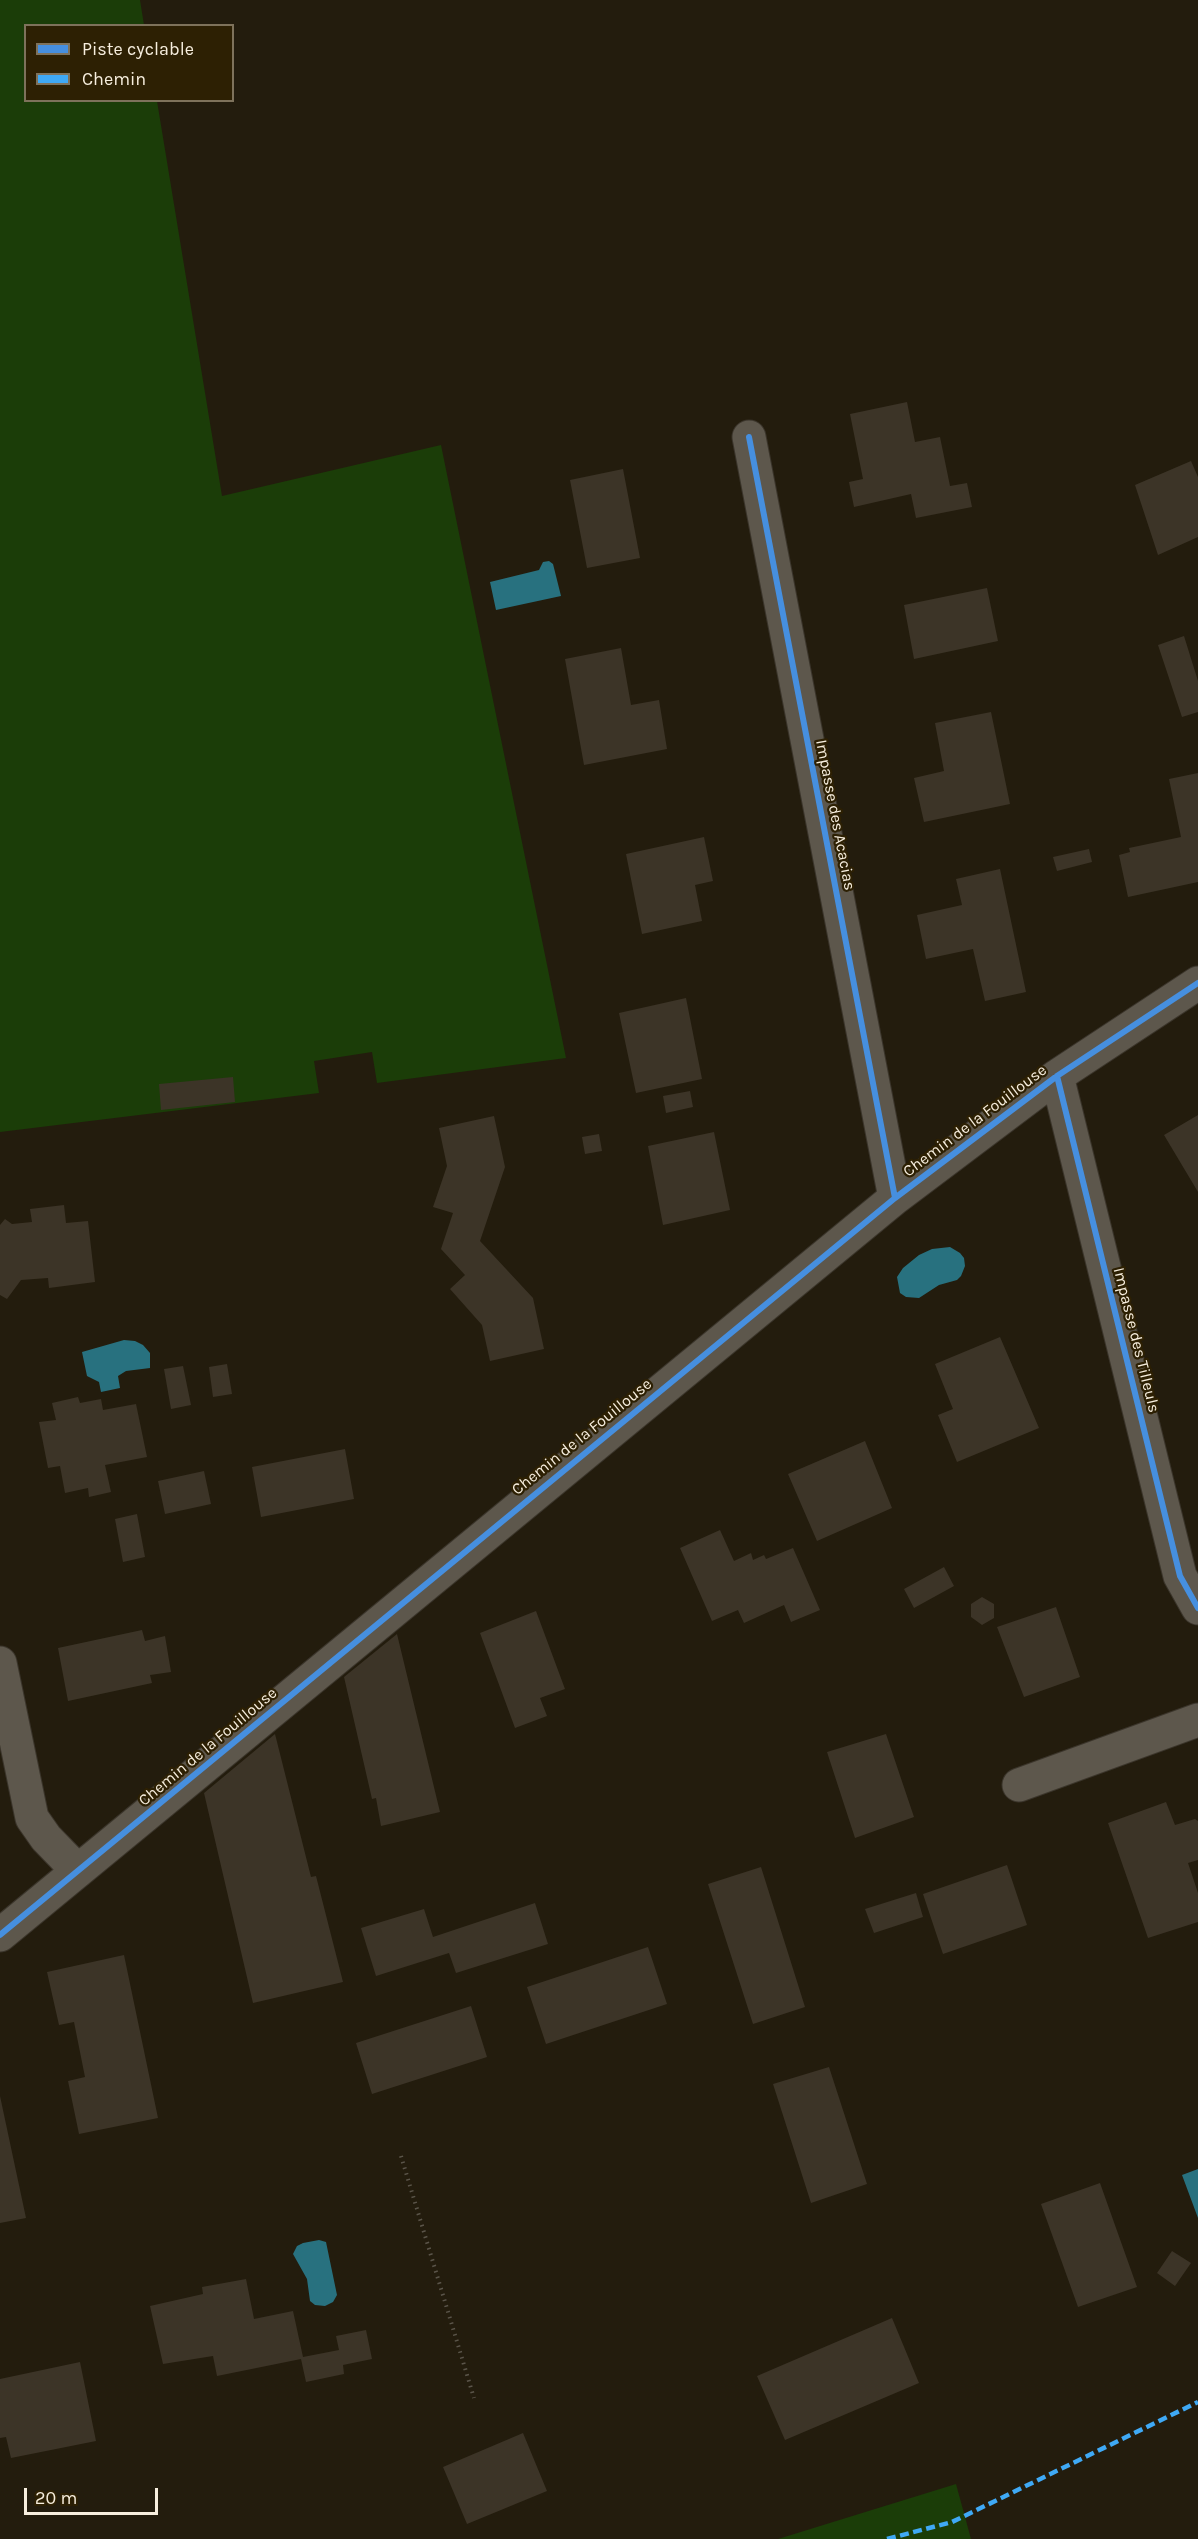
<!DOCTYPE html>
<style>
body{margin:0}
#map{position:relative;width:1198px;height:2539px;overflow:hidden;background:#231c0d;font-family:Karla,sans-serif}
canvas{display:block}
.legend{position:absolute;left:24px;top:24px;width:210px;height:78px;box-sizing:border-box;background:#2d2003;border:2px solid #7e725b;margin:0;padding:8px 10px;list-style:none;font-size:18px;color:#f7eede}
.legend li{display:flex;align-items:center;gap:12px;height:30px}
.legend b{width:30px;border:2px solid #7e725b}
.scale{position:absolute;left:24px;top:2488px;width:134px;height:27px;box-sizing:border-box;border:3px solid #f7eede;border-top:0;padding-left:8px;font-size:18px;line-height:21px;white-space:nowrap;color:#f7eede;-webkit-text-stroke:4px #2d2003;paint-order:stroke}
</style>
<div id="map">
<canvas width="1198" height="2539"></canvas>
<ul class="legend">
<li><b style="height:8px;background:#468fdf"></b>Piste cyclable</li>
<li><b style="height:8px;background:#3fa9f5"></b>Chemin</li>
</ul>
<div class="scale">20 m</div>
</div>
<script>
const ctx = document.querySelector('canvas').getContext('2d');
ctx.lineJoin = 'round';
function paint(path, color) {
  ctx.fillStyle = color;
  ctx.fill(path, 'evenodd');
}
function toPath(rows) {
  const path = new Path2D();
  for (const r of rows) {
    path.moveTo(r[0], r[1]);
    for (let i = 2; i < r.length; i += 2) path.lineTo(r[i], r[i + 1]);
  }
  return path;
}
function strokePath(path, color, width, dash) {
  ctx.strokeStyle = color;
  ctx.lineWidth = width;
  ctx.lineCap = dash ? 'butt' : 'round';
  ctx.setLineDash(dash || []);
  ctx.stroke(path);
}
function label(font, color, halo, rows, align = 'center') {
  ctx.font = font + ' Karla,sans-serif';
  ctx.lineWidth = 4.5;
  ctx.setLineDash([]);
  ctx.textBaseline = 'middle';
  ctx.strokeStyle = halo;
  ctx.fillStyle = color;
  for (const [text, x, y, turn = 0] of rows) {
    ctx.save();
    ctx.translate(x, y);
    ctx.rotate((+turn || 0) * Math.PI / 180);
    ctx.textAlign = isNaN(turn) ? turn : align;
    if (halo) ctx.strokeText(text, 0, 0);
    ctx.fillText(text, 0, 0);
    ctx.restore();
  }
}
paint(toPath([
 [0,0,140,0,144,25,26,26,26,100,157,101,222,496,441,445,566,1058,377,1083,372,1052,314,1061,319,1093,0,1132],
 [956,2484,971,2539,778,2539]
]), '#1b3d08');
paint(toPath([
 [549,561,553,564,561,596,496,610,490,582,539,570,543,562],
 [950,1247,960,1253,964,1258,965,1266,961,1276,957,1280,939,1285,919,1298,906,1297,900,1293,897,1277,903,1268,919,1255,932,1249],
 [124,1340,135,1341,143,1345,150,1353,150,1368,126,1371,118,1376,120,1388,101,1392,99,1382,87,1376,82,1352],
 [1198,2169,1198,2218,1182,2175],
 [319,2240,326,2242,337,2295,333,2302,325,2306,315,2305,310,2301,307,2279,293,2254,297,2246,303,2243]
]), '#28717f');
paint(toPath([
 [907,402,915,442,940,437,950,486,967,483,972,507,916,518,911,494,854,507,849,482,863,479,850,414],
 [1191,461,1198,477,1198,537,1158,555,1135,485],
 [623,469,640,558,587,568,570,480],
 [987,588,998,641,914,659,904,605],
 [1184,636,1198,681,1198,712,1182,717,1158,645],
 [621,648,631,705,659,700,667,749,584,765,565,659],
 [991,712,1010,804,924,822,914,778,944,771,935,723],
 [1198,773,1198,882,1128,897,1119,855,1130,852,1129,848,1181,837,1169,779],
 [704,837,713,881,695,885,702,921,642,934,626,854],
 [1089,849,1092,862,1057,871,1053,857],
 [1000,869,1026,992,985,1001,973,949,926,959,917,915,962,905,956,879],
 [686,998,702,1079,636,1093,619,1013],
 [233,1077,235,1102,161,1110,159,1084],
 [690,1091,693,1107,666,1113,663,1096],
 [1198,1115,1198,1192,1164,1135],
 [494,1116,505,1167,480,1241,533,1298,544,1349,490,1361,482,1325,450,1289,465,1275,441,1249,453,1213,433,1207,447,1166,439,1128],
 [714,1132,730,1210,663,1225,648,1146],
 [599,1134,602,1151,585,1154,582,1137],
 [64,1205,66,1223,88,1221,95,1282,49,1288,48,1278,21,1280,7,1299,0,1295,0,1225,5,1219,12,1224,32,1222,30,1209],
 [1000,1337,1039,1428,957,1462,938,1415,953,1409,935,1364],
 [227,1364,232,1394,213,1397,209,1367],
 [183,1366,191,1405,171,1409,164,1369],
 [78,1397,80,1403,101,1399,103,1410,136,1404,147,1457,105,1465,111,1492,89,1497,88,1488,65,1493,60,1466,48,1468,39,1422,56,1420,52,1403],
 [865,1441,892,1508,817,1541,788,1474],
 [345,1449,354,1499,261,1517,252,1467],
 [204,1471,211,1504,165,1514,158,1481],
 [137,1514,145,1557,123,1562,115,1519],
 [720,1530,734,1561,751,1553,753,1560,764,1555,766,1559,793,1548,820,1610,791,1622,784,1605,744,1623,738,1610,712,1621,680,1548],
 [944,1567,954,1586,914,1608,904,1589],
 [982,1597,994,1604,994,1618,982,1625,971,1617,971,1604],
 [1056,1607,1080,1677,1024,1697,997,1627],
 [536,1611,565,1689,540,1698,547,1716,515,1728,480,1633],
 [142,1630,145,1641,165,1636,171,1672,150,1675,152,1683,68,1701,58,1648],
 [397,1634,440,1812,381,1826,376,1798,372,1799,344,1677],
 [275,1734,311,1877,316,1876,343,1982,253,2003,204,1793],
 [886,1734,914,1817,855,1838,827,1752],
 [1166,1802,1175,1825,1195,1819,1198,1821,1198,1860,1188,1863,1198,1893,1198,1922,1148,1938,1108,1823],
 [1007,1865,1027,1925,943,1954,923,1894],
 [761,1867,805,2007,753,2024,708,1884],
 [916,1893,923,1917,874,1933,865,1909],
 [535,1903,548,1944,456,1973,449,1953,376,1976,361,1928,424,1909,433,1937],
 [648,1947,667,2004,546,2044,527,1987],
 [124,1955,158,2118,79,2134,68,2081,85,2077,74,2022,59,2025,47,1972],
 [471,2006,487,2057,372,2094,356,2043],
 [829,2067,867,2184,811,2203,773,2084],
 [0,2096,26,2218,0,2223],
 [1100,2183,1137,2287,1078,2307,1041,2204],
 [1172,2251,1191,2263,1175,2286,1157,2273],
 [246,2279,254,2319,293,2311,303,2357,339,2350,336,2336,366,2330,372,2359,343,2365,344,2374,306,2382,301,2359,217,2376,213,2356,163,2364,150,2306,203,2294,202,2287],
 [892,2318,919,2383,785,2440,757,2376],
 [80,2362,96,2441,11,2458,6,2437,0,2438,0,2379],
 [523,2433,547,2491,467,2524,443,2467]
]), '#3c3427');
const street = toPath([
 [749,437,895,1198],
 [1057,1076,1180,1576,1198,1608],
 [0,1663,32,1818,46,1838,78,1871],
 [1019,1785,1198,1720],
 [0,1935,895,1198,1057,1076,1198,983]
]);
strokePath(street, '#3b352b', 35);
strokePath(toPath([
 [401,2156,474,2398]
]), '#5a5449', 4, [1.5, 4.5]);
strokePath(street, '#5d574c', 33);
strokePath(toPath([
 [887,2539,952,2522,1198,2402]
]), '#3fa9f5', 4.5, [9, 4.5]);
strokePath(toPath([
 [749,437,895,1198],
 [1057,1076,1180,1576,1198,1608],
 [0,1935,895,1198,1057,1076,1198,983]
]), '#468fdf', 6);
label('16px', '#f7eede', '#2d2003', [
 ["Impasse des Acacias",835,815,79],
 ["Chemin de la Fouillouse",975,1121,-37],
 ["Impasse des Tilleuls",1136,1340,76],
 ["Chemin de la Fouillouse",582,1437,-39],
 ["Chemin de la Fouillouse",208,1747,-40]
]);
</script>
